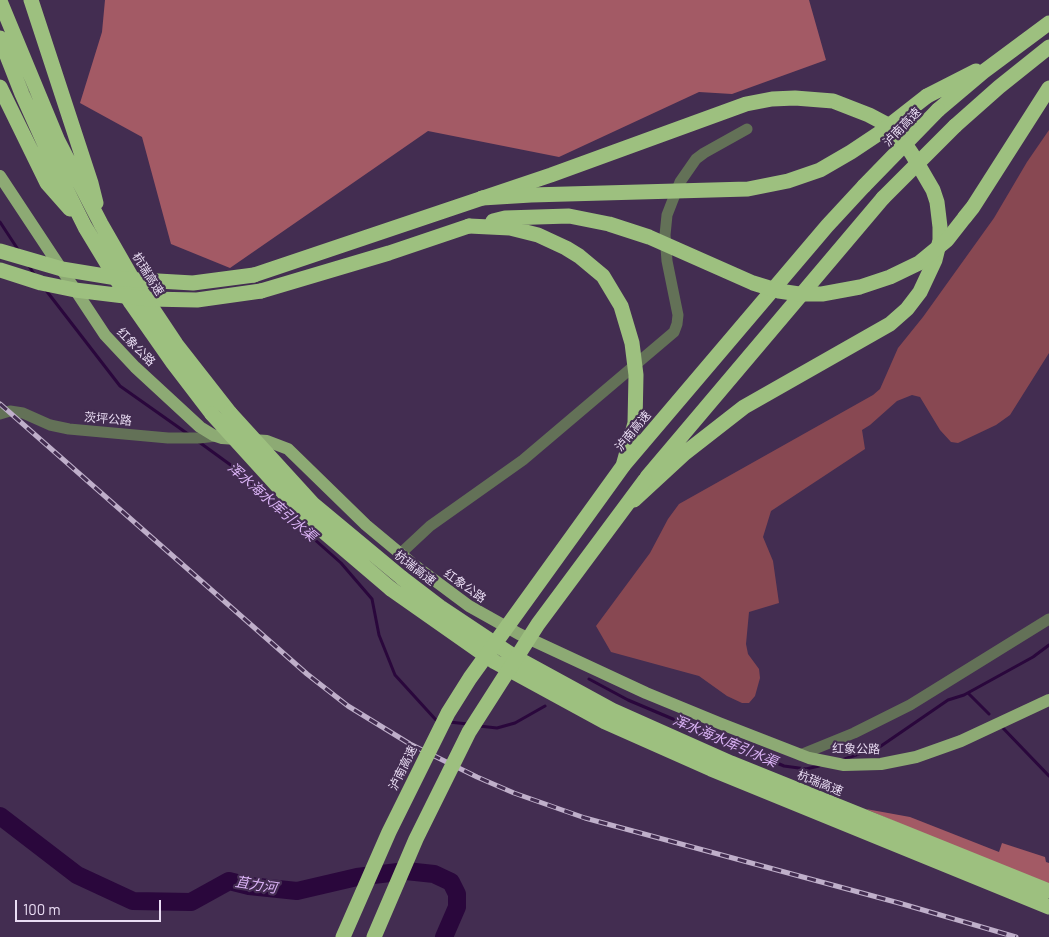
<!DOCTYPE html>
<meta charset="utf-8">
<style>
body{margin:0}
#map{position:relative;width:1049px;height:937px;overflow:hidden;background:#432d51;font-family:Barlow,sans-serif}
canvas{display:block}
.scale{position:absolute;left:15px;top:900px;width:146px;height:22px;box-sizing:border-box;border:2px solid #eaddf4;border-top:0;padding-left:6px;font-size:15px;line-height:18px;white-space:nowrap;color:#eaddf4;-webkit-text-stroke:4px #432d51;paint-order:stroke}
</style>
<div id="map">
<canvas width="1049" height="937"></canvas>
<div class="scale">100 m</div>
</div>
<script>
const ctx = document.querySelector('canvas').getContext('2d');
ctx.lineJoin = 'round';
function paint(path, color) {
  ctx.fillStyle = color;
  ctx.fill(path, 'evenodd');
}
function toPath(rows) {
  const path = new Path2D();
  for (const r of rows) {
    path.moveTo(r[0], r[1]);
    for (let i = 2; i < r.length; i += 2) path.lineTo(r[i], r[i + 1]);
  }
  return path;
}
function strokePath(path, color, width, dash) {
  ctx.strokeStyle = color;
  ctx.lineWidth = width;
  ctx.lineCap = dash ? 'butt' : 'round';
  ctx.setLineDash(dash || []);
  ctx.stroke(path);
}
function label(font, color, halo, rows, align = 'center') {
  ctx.font = font + ' Barlow,"Noto Sans SC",sans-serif';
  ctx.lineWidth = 4.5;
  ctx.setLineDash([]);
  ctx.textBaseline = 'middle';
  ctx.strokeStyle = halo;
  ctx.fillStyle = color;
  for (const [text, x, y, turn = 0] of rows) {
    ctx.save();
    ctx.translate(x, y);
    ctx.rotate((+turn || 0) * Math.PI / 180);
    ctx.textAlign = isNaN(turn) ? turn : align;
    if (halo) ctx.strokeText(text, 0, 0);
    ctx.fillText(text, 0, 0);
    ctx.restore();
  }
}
paint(toPath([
 [1049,130,1049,353,1010,415,996,425,958,443,951,442,940,430,920,397,912,395,897,401,870,425,862,430,865,449,771,511,763,537,773,561,779,603,749,612,746,644,748,654,759,669,760,678,755,696,749,703,742,703,727,696,699,676,611,652,596,626,650,553,668,519,679,504,873,395,880,389,898,348,923,317,994,218,1027,162]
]), '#884852');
paint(toPath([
 [105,0,809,0,826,60,732,94,699,92,559,157,428,131,230,268,171,244,142,137,80,103,102,32],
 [866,809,910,817,999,852,1002,843,1045,857,1046,862,1049,863,1049,884,981,859]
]), '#a35a65');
strokePath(toPath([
 [0,222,19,251],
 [28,264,35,276],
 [45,289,120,386,188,434],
 [199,442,232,466,341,563,372,599,379,635,395,675,436,720,440,721],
 [589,679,628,700,784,766,806,769,819,766],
 [968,693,989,714],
 [449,722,468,724],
 [479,726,497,728,515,723,545,706],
 [1001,726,1049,776],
 [842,760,881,746,948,700,964,695,1033,657,1049,645]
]), '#2a073c', 3);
strokePath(toPath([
 [0,816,77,875,133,901,191,902,229,881,249,886,297,891,357,877,406,871,434,874,451,882,457,894,457,907,444,937]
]), '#2a073c', 18);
strokePath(toPath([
 [0,414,10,411,23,413,50,425,69,429,168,438,199,438,217,436],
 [400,554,430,526,523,460,674,332,677,324,678,315,667,261,665,235,667,215,674,197,680,182,696,159,704,153,747,129],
 [800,755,854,733,910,705,1049,619]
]), '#637157', 11);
strokePath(toPath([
 [0,176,105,335,135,367,200,427,213,435,222,438,267,441,288,449,366,525,414,565,469,606,519,634,646,693,719,723,809,758,844,765,881,764,916,757,961,741,1049,700]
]), '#8daa74', 12);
strokePath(toPath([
 [31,0,91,183,96,203],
 [0,1,58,141,101,224,132,278,176,344,230,413],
 [0,38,22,94,55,167,85,227,131,303,173,363,212,414],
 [0,87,47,183,70,209],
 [927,96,976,71],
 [938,110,983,72,1049,23],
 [955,126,999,87,1049,47],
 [965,217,973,207,1049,88],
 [254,275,551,175,746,104,772,99,795,98,833,101,869,115,886,124,901,138,912,154,933,190,937,202,940,227,940,240,935,260,920,292,907,309,890,324,744,407,685,453,634,500],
 [261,291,389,253,469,226],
 [623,466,827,226,864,186],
 [647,477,883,198],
 [402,578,440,607,515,657,612,710,731,763,1049,891],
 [391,589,495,662,605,722,711,769,1049,907]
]), '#9dc07f', 15);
const rail = toPath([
 [0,404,307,674,348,706,410,744,477,777,514,793,585,818,899,903,1016,937]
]);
strokePath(rail, '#bfafca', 5);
strokePath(rail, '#432d51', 3, [9]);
strokePath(toPath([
 [864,186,938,110],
 [482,198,531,195,748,189,788,181,820,170,851,152,881,132,927,96],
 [883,198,955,126],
 [493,221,505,218,569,216,609,224,649,237,753,283,779,291,799,294,822,294,860,287,890,277,919,263,947,240,965,217],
 [0,251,62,269,123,279,193,283,254,275],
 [0,270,41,283,75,290,149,299,197,300,261,291],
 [230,413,313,504,402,578],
 [212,414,303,514,391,589],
 [343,937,389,832,448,713,470,678,623,466,635,423,636,375,632,343,621,306,603,276,579,256,566,248,538,235,510,228,469,226],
 [374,937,416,839,469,732,538,624,645,480]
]), '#9dc07f', 15);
label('12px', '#eaddf4', '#432d51', [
 ["泸南高速",902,127,-46],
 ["杭瑞高速",148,274,58],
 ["红象公路",136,347,45],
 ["茨坪公路",108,419,5],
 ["泸南高速",633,431,-50],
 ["杭瑞高速",415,568,38],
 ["红象公路",465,586,35],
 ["红象公路",856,749,1],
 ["泸南高速",403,768,-64],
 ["杭瑞高速",820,783,22]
]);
label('italic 14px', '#dbb3f6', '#432d51', [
 ["浑水海水库引水渠",272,502,41],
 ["浑水海水库引水渠",725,741,23],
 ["苴力河",256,885,9]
]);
</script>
